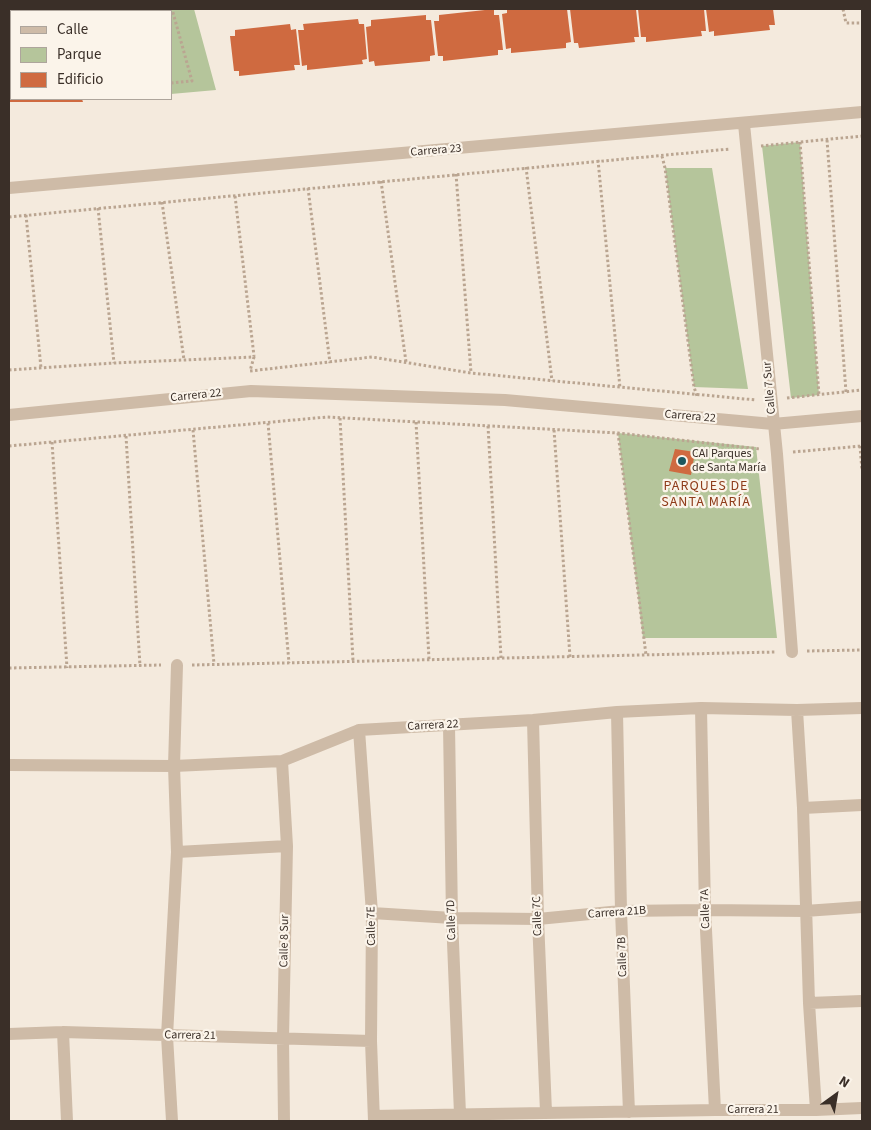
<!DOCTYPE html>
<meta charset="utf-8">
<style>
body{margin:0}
#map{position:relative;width:871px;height:1130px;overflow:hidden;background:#f4eadd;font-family:"Source Sans 3",sans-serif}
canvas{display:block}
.frame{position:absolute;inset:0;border:10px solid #3a2f28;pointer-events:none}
.legend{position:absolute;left:10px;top:10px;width:162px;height:90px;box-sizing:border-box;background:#fbf4ea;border:1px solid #aea59c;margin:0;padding:6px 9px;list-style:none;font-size:15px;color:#3a2f28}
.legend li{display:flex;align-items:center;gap:10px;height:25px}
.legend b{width:25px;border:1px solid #aea59c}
.north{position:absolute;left:811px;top:1070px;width:50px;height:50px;-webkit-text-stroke:4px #fbf4ea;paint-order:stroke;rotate:32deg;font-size:14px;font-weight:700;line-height:20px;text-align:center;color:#3a2f28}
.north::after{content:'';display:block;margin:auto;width:18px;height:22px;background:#3a2f28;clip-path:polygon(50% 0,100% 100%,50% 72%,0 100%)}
</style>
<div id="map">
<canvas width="871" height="1130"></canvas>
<div class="frame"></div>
<ul class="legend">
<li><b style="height:6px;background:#cebba7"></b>Calle</li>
<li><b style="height:14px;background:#b5c59b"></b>Parque</li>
<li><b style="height:14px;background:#cf6a40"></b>Edificio</li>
</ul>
<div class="north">N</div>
</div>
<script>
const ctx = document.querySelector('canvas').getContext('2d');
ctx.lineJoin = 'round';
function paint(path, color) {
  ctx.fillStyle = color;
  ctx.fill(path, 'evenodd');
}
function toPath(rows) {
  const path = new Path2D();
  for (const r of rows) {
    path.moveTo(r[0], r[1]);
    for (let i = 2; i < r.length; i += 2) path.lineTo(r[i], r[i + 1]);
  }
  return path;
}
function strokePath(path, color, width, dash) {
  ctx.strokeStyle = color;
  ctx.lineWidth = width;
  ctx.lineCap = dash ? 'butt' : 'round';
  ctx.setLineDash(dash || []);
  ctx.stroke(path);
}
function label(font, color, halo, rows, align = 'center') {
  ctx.font = font + ' "Source Sans 3",sans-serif';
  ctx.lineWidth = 4.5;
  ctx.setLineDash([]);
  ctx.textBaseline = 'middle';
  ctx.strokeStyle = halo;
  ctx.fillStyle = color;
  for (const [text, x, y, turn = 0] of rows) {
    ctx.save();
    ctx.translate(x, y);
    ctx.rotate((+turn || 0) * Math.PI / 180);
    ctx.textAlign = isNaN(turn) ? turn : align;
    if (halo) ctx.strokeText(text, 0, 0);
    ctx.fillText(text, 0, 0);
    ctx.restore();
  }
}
paint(toPath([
 [58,9,194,9,216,90,171,94,171,11,58,11],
 [800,142,819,395,791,398,762,146],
 [665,168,712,168,748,389,694,387],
 [618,433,756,447,777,638,643,638]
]), '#b5c59b');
paint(toPath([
 [9,9,58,9,58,11,11,11,11,99,82,99,83,102,9,102],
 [494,9,494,15,499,15,503,50,498,50,498,55,443,61,443,56,438,56,434,21,439,21,439,15],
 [507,9,567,9,571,42,566,43,566,48,511,53,511,48,506,49,502,14,507,13],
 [570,9,636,9,639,37,634,37,635,42,579,48,578,43,574,43],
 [638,9,704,9,706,31,701,31,702,36,646,42,646,37,641,37],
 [706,9,773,9,775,25,769,25,770,30,714,36,714,31,709,32],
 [426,15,426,20,431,20,435,55,430,56,430,61,375,66,374,61,369,62,366,27,371,26,371,20],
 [358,19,359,24,364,24,367,59,362,60,363,64,307,70,307,65,302,66,298,30,304,30,303,24],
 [290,24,291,30,296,29,300,65,294,65,295,70,239,76,239,71,234,71,230,36,235,36,235,30],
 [675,449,695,452,691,475,669,471]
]), '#cf6a40');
strokePath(toPath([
 [83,9,84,11],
 [843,9,846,23,862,23],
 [171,83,192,81,172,9],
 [827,140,846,392],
 [800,142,819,395],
 [761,146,862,136],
 [662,156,665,168,694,387,697,396],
 [598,160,620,388],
 [526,167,552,381],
 [456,174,471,373],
 [381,181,406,362],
 [308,188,330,363],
 [235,196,254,356],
 [162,202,184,360],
 [98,208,114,363],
 [26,215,41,368],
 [9,217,730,149],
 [9,370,114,363,254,357,250,371,372,357,471,373,756,400],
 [787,398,862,390],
 [340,418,353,661],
 [416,422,429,659],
 [268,423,289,663],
 [488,426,501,658],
 [193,430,214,664],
 [554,430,570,657],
 [618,433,646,655],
 [126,436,140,666],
 [52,442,67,668],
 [9,446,327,417,618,433,760,449],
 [860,446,862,471],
 [793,452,862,446],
 [807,651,862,650],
 [192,665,775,652],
 [9,668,161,665]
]), '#baa591', 3, [2.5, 2.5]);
strokePath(toPath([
 [744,124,777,454,792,652],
 [9,188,862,112],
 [9,415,251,391,505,400,773,424,862,416],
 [701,708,705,910,715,1110],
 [797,710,803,808,809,1003,816,1110],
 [617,712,621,911,629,1112],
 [533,720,538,919,546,1112],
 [449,725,452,918,460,1114],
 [359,730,372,913,371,1041,374,1121],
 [282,761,287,846,283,1038,284,1121],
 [9,765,174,766,282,761,359,730,533,720,617,712,701,708,797,710,862,708],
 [803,808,862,805],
 [177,852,287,846],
 [372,913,452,918,538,919,621,911,705,910,805,911,862,907],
 [809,1003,862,1001],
 [63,1032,67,1121],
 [9,1034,63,1032,371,1041],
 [374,1116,715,1110,816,1110,862,1108],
 [172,1121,167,1036,177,852,174,766,177,665]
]), '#cebba7', 12);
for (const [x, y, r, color] of [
 [682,461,5,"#1a575f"]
]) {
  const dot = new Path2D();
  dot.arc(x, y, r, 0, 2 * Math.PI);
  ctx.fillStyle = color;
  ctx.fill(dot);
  strokePath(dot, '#fbf4ea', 2);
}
label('12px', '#3a2f28', '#fbf4ea', [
 ["Carrera 23",436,151,-5],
 ["Calle 7 Sur",770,388,-95],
 ["Carrera 22",196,396,-6],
 ["Carrera 22",690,417,5],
 ["Carrera 22",433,726,-3],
 ["Calle 7A",706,909,-92],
 ["Carrera 21B",617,913,-4],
 ["Calle 7C",538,916,-92],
 ["Calle 7D",452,920,-92],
 ["Calle 7E",372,926,-91],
 ["Calle 8 Sur",285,941,-89],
 ["Calle 7B",623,957,-92],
 ["Carrera 21",190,1036,1],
 ["Carrera 21",753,1110]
]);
label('12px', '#3a2f28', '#fbf4ea', [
 ["CAI Parques",692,454],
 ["de Santa María",692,468]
], 'left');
ctx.letterSpacing = '1px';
label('14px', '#8f3c1a', '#fbf4ea', [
 ["PARQUES DE",706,487],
 ["SANTA MARÍA",706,503]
]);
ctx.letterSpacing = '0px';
</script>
